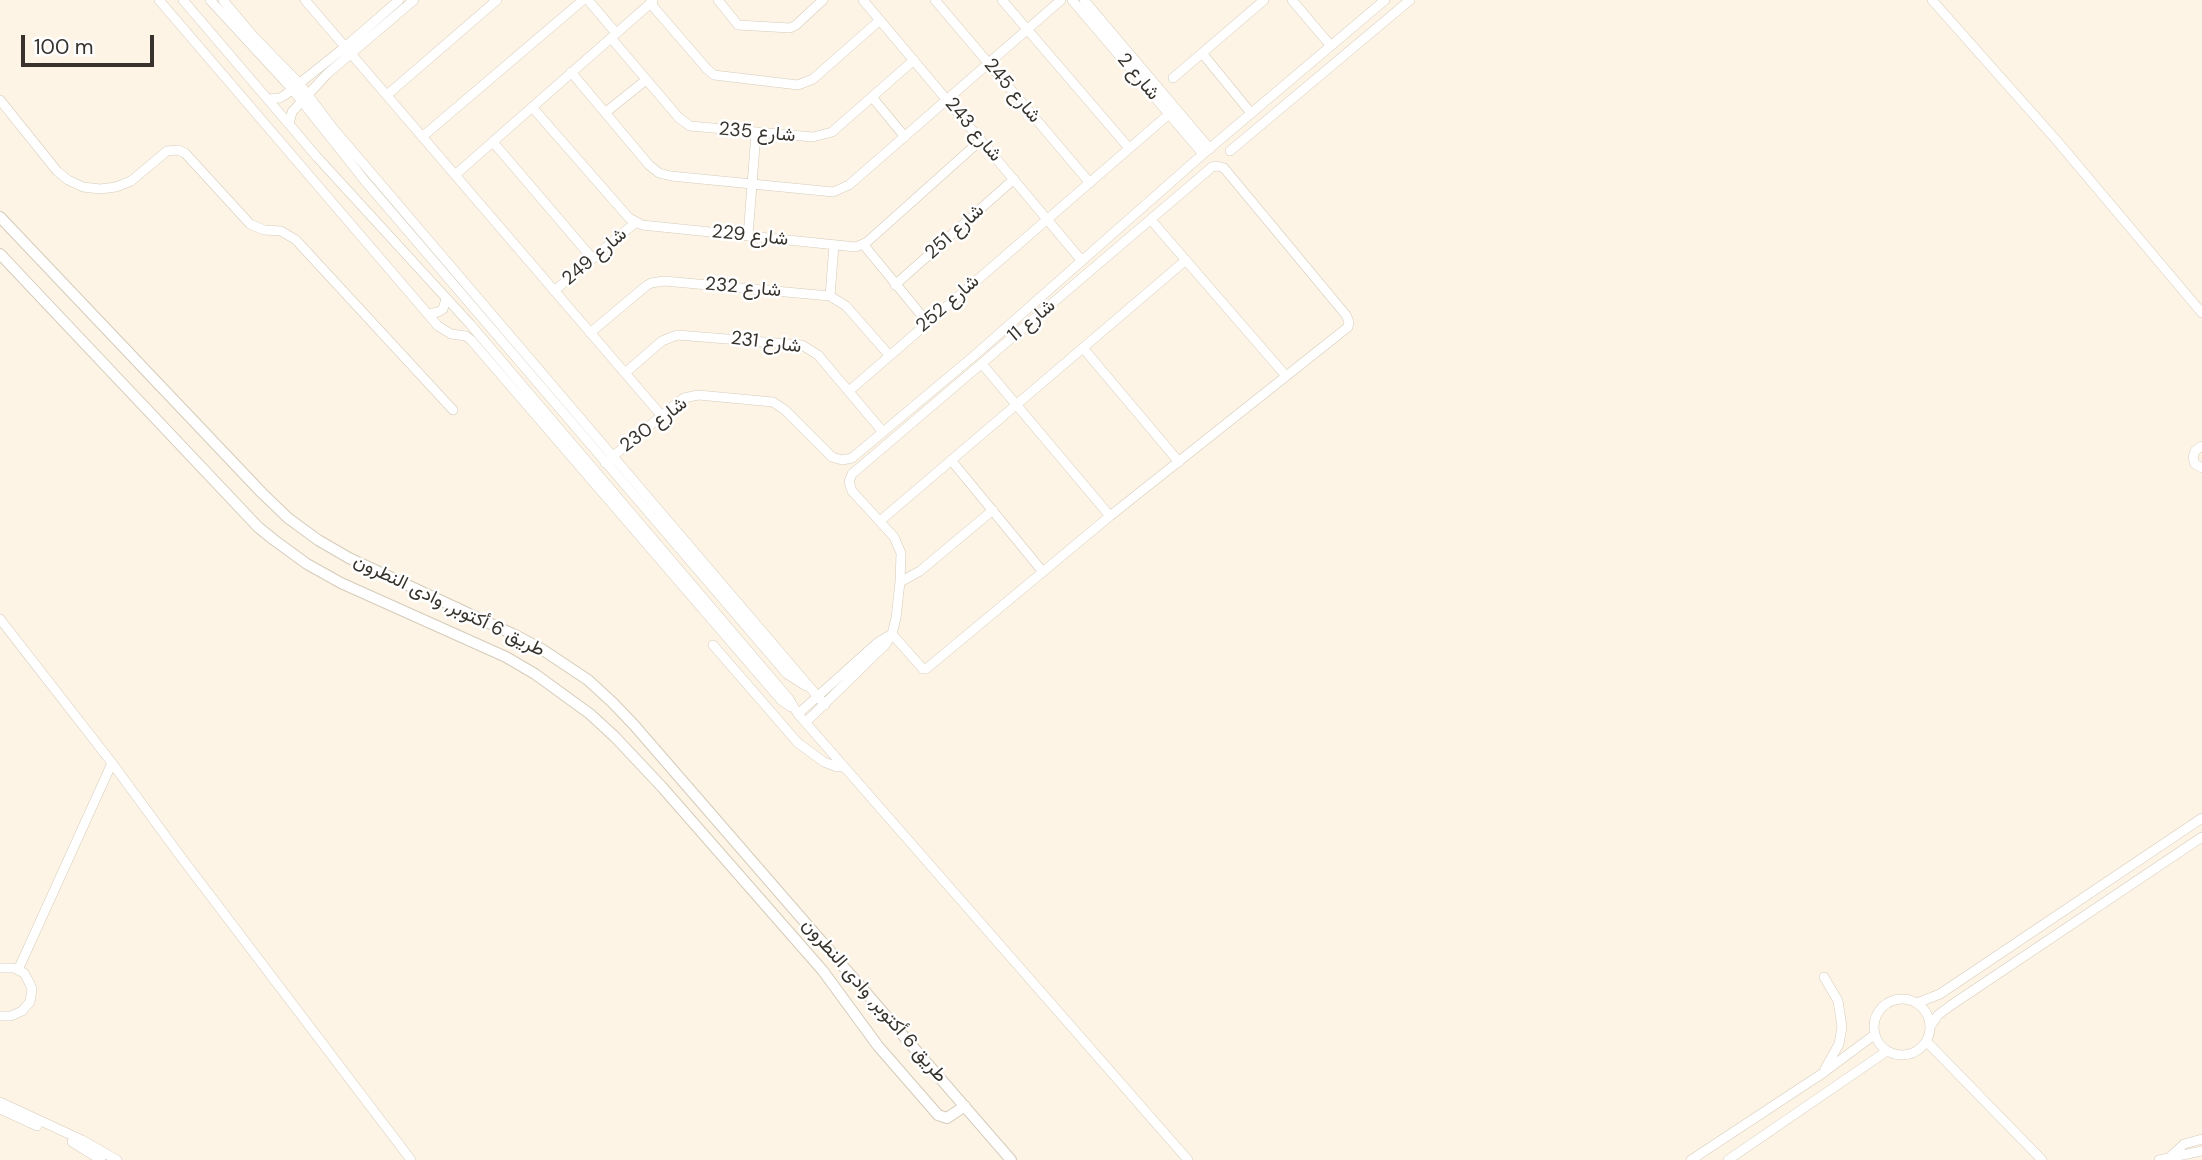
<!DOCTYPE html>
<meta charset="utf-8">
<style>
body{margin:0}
#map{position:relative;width:2202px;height:1160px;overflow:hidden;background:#fdf4e6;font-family:"DM Sans",sans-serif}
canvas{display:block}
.scale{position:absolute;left:21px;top:35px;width:133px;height:32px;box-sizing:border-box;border:4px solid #37332c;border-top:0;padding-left:9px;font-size:21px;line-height:24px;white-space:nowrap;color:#37332c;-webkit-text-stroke:5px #fff;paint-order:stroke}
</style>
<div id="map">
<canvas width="2202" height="1160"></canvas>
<div class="scale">100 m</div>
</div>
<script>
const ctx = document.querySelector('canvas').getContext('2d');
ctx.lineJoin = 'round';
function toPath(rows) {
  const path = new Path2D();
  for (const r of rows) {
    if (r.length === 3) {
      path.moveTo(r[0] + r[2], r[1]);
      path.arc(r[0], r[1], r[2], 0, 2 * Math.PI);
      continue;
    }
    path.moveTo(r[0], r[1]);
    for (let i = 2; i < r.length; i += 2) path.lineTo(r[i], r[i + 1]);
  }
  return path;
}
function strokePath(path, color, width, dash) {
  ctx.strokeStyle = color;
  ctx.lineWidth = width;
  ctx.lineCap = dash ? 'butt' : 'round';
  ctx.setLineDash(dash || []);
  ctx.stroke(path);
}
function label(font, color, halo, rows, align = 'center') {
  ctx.font = font + ' "DM Sans",Vazirmatn,sans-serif';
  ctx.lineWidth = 5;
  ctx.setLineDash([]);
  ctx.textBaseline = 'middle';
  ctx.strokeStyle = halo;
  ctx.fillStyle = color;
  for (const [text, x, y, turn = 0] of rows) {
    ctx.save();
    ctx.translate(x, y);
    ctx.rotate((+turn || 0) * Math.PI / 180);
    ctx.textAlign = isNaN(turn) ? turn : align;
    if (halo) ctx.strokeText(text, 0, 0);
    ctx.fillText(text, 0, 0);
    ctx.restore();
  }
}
const minor = toPath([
 [159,0,438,326,451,334,466,336,471,340,781,700,791,707],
 [183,0,317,157,470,324,789,699,798,714,1188,1160],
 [210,0,292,89,365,181,787,674,806,686],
 [223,0,253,36,299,83,332,127,825,705],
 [305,0,661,415],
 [588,0,616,33],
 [718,0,738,25,790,28,796,25,823,0],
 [863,0,1082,261],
 [935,0,1090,183],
 [1002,0,1129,148],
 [1072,0,1203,154],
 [1084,0,1210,149],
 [1292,0,1331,46],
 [1932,0,2058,142,2202,313],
 [650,3,707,69,714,75,798,85,813,79,880,20],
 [611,38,679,118,690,126,813,137,832,132,914,60],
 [1202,53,1251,113],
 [571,72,649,165,659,173,671,176,833,192,849,185,1061,0],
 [1173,78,1264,0],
 [387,95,497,0],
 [872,97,905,137],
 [268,99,280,98,285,95,345,47,399,0],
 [0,100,57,171,68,180,83,187,100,189,116,187,131,181,167,151,178,150,185,153,250,224,264,230,281,231,296,240,453,410],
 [532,107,629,218,642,225,856,247,867,242,981,140],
 [606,112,646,80],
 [289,124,292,112,327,74,414,0],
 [422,137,583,0],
 [493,142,592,258],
 [1230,151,1410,0],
 [455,175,653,1],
 [1151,220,1286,376],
 [748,236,756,133],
 [863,244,927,322],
 [895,285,1014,179],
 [554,291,636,222],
 [830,296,834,245],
 [428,314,438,312,443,309,446,299],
 [590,333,646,286,651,283,664,281,830,296,846,306,889,355],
 [1083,348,1179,462],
 [982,364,1110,516],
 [625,373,662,341,677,335,802,345,818,355,883,432],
 [849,391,1169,114],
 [2202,446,2195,451,2193,458,2195,464,2202,468],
 [951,460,1043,572],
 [605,463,678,402,684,398,698,395,773,402,785,410,832,457,842,460,852,458,975,355,1203,154,1385,0],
 [880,521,1186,260],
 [900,582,920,571,993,510],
 [0,619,112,763,181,857,411,1160],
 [713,645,798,743,824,762,837,767,844,767],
 [798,714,877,643,890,635],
 [806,722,886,644,892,634,896,618,900,582,901,553,894,537,852,491,849,482,852,474,1212,167,1217,166,1224,168,1346,315,1349,322,1348,327,1110,516,926,669,923,669,892,634],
 [0,968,14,968,24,973,30,984,32,989,30,1002,22,1011,11,1016,0,1016],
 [18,970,112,763],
 [1824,977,1838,1001,1842,1027,1839,1044,1825,1069],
 [1902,1027,28],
 [1917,1003,1940,994,2202,818],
 [1930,1027,1938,1015,1950,1006,2202,837],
 [1927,1042,2042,1160],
 [0,1102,82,1140,117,1160],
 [0,1109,37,1126],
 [72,1142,101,1160],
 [2170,1157,2184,1144,2202,1139],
 [1691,1160,1823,1073,1874,1035],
 [1728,1160,1887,1051],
 [2159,1160,2202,1151]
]);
const tertiary = toPath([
 [0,217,262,493,288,518,318,540,349,558,517,636,543,650,588,680,613,703,634,725,1011,1160],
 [0,254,258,527,274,540,307,564,341,583,506,657,535,674,590,714,615,737,662,787,823,971,878,1046,938,1115,947,1118,965,1106]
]);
strokePath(minor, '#d5cbb9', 10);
strokePath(tertiary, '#d5cbb9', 12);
strokePath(minor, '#fff', 9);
strokePath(tertiary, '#fff', 10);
label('19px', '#37332c', '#fff', [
 ["شارع 2",1138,77,50],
 ["شارع 245",1012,91,50],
 ["شارع 243",973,130,50],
 ["شارع 235",757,133,5],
 ["شارع 251",955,232,-42],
 ["شارع 229",750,236,6],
 ["شارع 249",595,257,-40],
 ["شارع 232",743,288,5],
 ["شارع 252",948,304,-41],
 ["شارع 11",1032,321,-40],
 ["شارع 231",766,343,7],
 ["شارع 230",654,425,-37],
 ["طريق 6 أكتوبر, وادى النطرون",449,606,26],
 ["طريق 6 أكتوبر, وادى النطرون",874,1001,49]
]);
</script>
